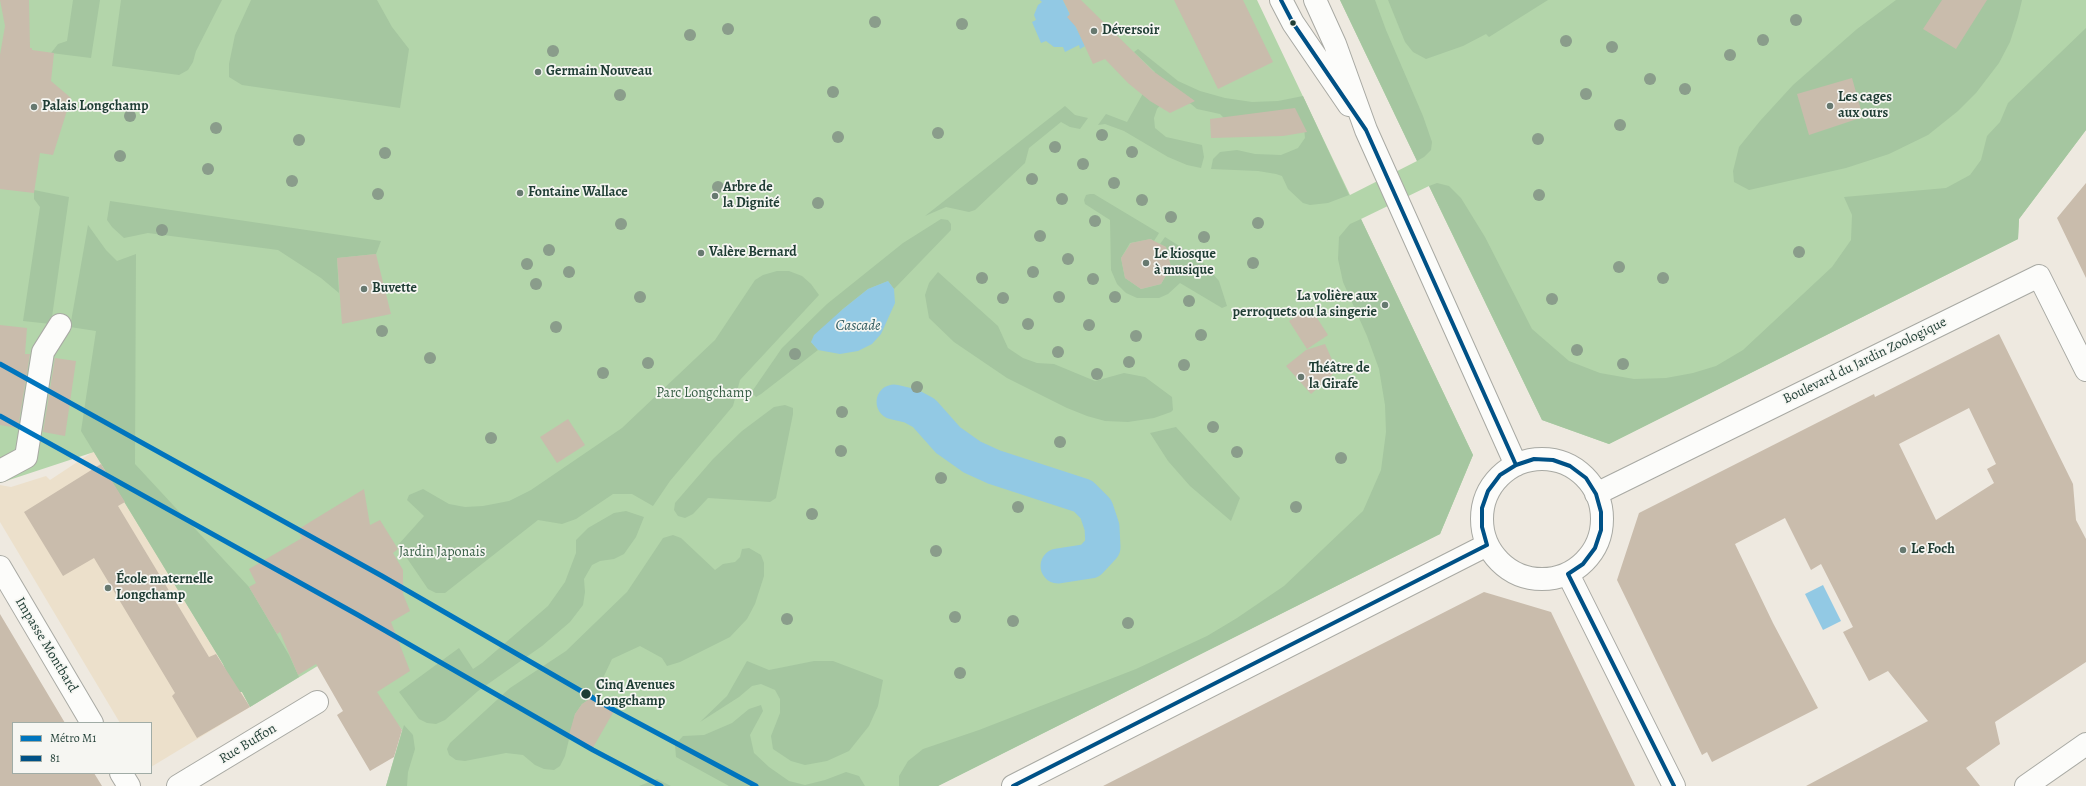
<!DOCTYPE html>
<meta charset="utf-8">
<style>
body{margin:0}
#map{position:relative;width:2086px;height:786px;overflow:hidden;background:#eee9e0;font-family:Alegreya,serif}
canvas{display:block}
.legend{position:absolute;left:12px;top:722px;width:140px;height:52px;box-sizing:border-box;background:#f6f6f2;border:1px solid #a0aca6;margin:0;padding:5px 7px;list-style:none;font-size:12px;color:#1f3d34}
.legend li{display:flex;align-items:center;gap:8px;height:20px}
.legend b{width:20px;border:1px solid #a0aca6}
</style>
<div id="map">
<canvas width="2086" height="786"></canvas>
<ul class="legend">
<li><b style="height:5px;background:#0075be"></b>Métro M1</li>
<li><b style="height:5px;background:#005186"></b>81</li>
</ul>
</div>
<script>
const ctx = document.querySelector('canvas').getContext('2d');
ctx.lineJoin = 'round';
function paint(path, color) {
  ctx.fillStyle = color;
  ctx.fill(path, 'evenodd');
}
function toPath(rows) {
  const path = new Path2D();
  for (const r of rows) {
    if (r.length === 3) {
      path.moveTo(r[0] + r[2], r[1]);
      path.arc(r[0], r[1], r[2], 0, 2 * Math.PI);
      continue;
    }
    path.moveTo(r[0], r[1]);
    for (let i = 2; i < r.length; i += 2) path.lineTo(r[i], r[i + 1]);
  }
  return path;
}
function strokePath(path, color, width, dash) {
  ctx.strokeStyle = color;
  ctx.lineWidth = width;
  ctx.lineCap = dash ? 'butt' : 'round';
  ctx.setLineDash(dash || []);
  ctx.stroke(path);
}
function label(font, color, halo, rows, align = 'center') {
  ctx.font = font + ' Alegreya,serif';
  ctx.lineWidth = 3.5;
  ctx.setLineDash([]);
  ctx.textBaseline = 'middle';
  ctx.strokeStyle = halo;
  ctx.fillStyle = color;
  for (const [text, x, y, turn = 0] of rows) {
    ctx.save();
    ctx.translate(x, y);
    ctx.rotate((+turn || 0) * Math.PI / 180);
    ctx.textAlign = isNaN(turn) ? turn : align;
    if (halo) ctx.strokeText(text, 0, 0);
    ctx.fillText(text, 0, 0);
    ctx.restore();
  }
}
paint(toPath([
 [94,451,223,664,235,692,242,692,250,707,151,767,151,723,120,723,0,522,0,485,11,487,46,476,50,480]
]), '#ece0cb');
paint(toPath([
 [0,0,1257,0,1350,195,1417,161,1340,0,2086,0,2086,130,2019,219,2018,239,1609,444,1542,420,1429,186,1361,219,1473,455,1440,534,938,786,386,786,402,730,339,653,250,707,242,692,235,692,223,664,94,452,0,483]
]), '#b3d5aa');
paint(toPath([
 [73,0,100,0,91,58,51,53,58,44,67,41],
 [121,0,222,0,196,51,193,62,188,70,179,75,112,66],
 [251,0,377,0,392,27,409,49,400,108,242,85,229,77,229,64,235,35],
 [1340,0,1375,0,1386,30,1423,116,1432,142,1431,150,1424,157,1417,161],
 [1388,0,1548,0,1489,37,1486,34,1463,46,1426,59,1413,52,1405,42],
 [1896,0,2022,0,2018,17,2010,42,1999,63,1976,93,1958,111,1928,135,1889,154,1846,168,1749,190,1734,182,1733,171,1739,147,1760,121,1793,85,1857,29],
 [2086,28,2086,130,2019,219,2018,239,1609,444,1542,420,1429,186,1437,183,1449,186,1461,198,1485,237,1532,329,1569,361,1600,373,1634,379,1666,378,1693,373,1716,366,1743,350,1832,267,1851,240,1852,215,1844,197,1946,188,1970,175,1981,160,1987,136,2000,122,2008,103],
 [1138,49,1178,81,1200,91,1225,98,1252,102,1278,101,1303,96,1349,195,1328,203,1310,205,1303,203,1288,189,1282,176,1276,174,1258,171,1211,169,1213,159,1220,152,1237,150,1255,154,1281,155,1298,148,1305,138,1304,127,1225,119,1220,114,1197,109,1191,104,1178,98,1165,99,1157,109,1154,118,1155,128,1166,137,1202,145,1204,157,1201,168,1187,165,1168,157,1124,131,1105,124,1098,125,1106,114,1127,122,1155,72,1134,52],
 [1065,106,1075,115,1088,118,1080,129,1070,127,1061,122,1029,148,1025,163,975,210,969,212,946,207,925,216],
 [34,190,69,197,51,324,23,321,40,207,34,199],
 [1090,194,1094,194,1159,233,1154,241,1151,239,1130,243,1121,258,1125,278,1141,289,1161,284,1171,267,1166,247,1160,244,1165,237,1200,259,1219,281,1227,306,1222,308,1180,283,1168,294,1159,298,1137,298,1126,293,1117,284,1111,270,1110,220,1085,204,1084,200,1086,195],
 [110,201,381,241,376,254,337,258,339,293,321,278,278,250,148,233,124,238,112,227,107,220],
 [941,219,948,220,951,224,951,230,894,289,888,281,868,289,843,309,811,342,818,350,761,394,756,397,753,394,753,390,782,348,827,304,903,243],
 [1361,219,1473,455,1440,534,938,786,899,786,899,776,908,761,923,749,979,730,1136,669,1207,636,1237,618,1284,586,1363,511,1381,470,1386,432,1385,405,1379,369,1367,336,1343,282,1338,259,1339,237,1350,224],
 [88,225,106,250,117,261,136,254,135,464,249,587,289,655,299,677,250,707,242,692,235,692,223,664,81,431,96,331,70,327],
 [777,271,789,271,802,276,811,284,819,295,740,380,733,406,670,481,653,506,632,494,613,494,576,519,562,524,538,520,445,593,436,593,428,589,398,545,424,516,407,500,409,495,423,489,449,504,465,507,483,506,509,501,531,490,622,428,715,340,755,280,763,275],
 [938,272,998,326,1008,348,1023,358,1037,363,1054,364,1095,381,1124,373,1145,377,1172,397,1173,410,1171,412,1154,418,1128,422,1105,421,1087,416,1067,408,1007,378,954,342,929,318,925,295,929,283],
 [785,405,793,408,793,414,776,498,770,502,708,498,693,514,685,518,678,516,674,510,675,503,713,459,742,431,774,407],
 [1176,427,1240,498,1231,521,1190,486,1168,461,1150,433],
 [626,511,644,517,636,537,624,554,614,559,600,561,592,565,584,579,585,592,583,605,570,622,542,646,478,691,445,720,436,724,427,723,419,719,399,692,459,648,473,669,482,663,548,606,565,582,576,553,576,540,588,528,614,513],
 [673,535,681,538,715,570,723,564,735,562,740,557,742,549,749,548,761,555,764,563,764,576,755,604,747,619,730,637,680,662,667,666,662,658,640,646,612,659,603,678,607,689,582,704,575,714,565,756,560,766,554,770,544,769,535,765,523,755,506,753,465,761,456,760,449,755,447,749,450,743,510,688,566,651,627,592,663,538],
 [747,661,769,670,814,661,833,661,883,680,878,706,869,726,849,751,827,761,805,765,791,761,773,749,771,736,780,713,780,699,775,690,761,684,752,686,739,697,700,722,727,696],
 [761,705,763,711,750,735,754,753,769,767,789,781,805,785,825,780,846,772,859,776,865,786,729,786,676,757,675,745,683,736,704,735,732,723,749,709],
 [404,725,413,735,415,749,408,772,407,786,386,786],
 [657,779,671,786,639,786]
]), '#a5c6a0');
paint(toPath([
 [1040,0,1063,0,1085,46,1080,49,1079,45,1065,52,1063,47,1054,47,1046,41,1041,43,1032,22,1036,20,1034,15,1038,5,1042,2],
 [888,281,894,289,895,303,881,334,872,344,858,351,840,354,818,350,811,342,814,335,843,309,868,289],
 [1823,585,1841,621,1823,630,1805,594]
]), '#92c9e4');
strokePath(toPath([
 [894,402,911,406,924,413,948,440,972,457,994,467,1083,496,1096,509,1102,527,1103,547,1090,561,1058,566]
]), '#92c9e4', 35);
paint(toPath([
 [0,0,29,0,30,48,32,48,32,50,54,53,51,81,71,98,53,155,40,153,34,193,0,189,0,55,5,26],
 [1063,0,1081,0,1153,71,1195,101,1170,113,1150,101,1128,83,1105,59,1093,64,1076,27,1067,17,1070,14],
 [1174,0,1243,0,1273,62,1218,89],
 [1942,0,1987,0,1956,49,1923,29],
 [1852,78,1863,117,1809,135,1797,94],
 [1295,108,1307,132,1283,136,1211,138,1210,119],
 [2086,183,2086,278,2057,218],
 [1150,239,1166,247,1171,267,1161,284,1141,289,1125,278,1121,258,1131,243],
 [376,254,391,314,342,324,337,258],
 [1310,307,1328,335,1307,349,1289,321],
 [0,325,27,328,25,354,30,354,18,428,0,425],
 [1999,334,2073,484,2076,520,2086,539,2086,662,1995,722,2000,744,1966,768,1980,786,1806,786,1928,721,1888,671,1869,681,1843,632,1853,627,1821,564,1811,570,1785,518,1735,544,1773,623,1818,708,1712,762,1707,752,1702,755,1617,580,1639,513,1874,394,1875,397],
 [1969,408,1996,464,1987,469,1994,483,1936,520,1899,444],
 [1325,344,1333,362,1333,374,1311,394,1286,366,1306,350],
 [55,358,76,361,65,436,43,432],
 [568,419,585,445,557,463,540,437],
 [101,464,125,502,118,506,209,657,216,654,250,707,197,738,172,696,175,693,94,558,63,576,24,512],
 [364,489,370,525,380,520,398,549,393,553,403,570,403,594,410,611,391,622,410,671,377,692,402,730,394,757,370,771,337,715,343,711,316,664,298,675,280,632,277,634,249,587,256,583,249,569,302,538,297,530],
 [1484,592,1551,612,1635,786,1103,786],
 [0,614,65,723,13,723,13,773,94,773,102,786,0,786],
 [591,698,614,711,591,751,568,738,575,714,582,704]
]), '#c9bcac');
const minor = toPath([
 [1281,0,1293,23,1349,105],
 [1315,0,1335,44,1366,130,1516,465],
 [1542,519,60],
 [0,471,26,457,43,352,60,325],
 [1596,494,2039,276,2086,370],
 [0,567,92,723],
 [1568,574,1674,786],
 [121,773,129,786],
 [178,786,317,702],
 [1013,786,1487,545],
 [2026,786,2086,744]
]);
strokePath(minor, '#a8a9a3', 24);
strokePath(minor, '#fcfcfa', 22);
strokePath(toPath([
 [1281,0,1293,23,1366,130,1516,465],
 [1013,786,1487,545,1482,527,1482,508,1488,491,1500,475,1516,465,1534,459,1553,460,1570,466,1586,478,1596,494,1601,512,1601,530,1595,548,1583,564,1568,574,1674,786]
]), '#005186', 4);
strokePath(toPath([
 [0,364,382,576,614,710,756,786],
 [0,416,358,615,593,750,661,786]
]), '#0075be', 5);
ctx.fillStyle = '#8a9d8b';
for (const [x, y] of [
 [1796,20],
 [875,22],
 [962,24],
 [728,29],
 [690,35],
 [1763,40],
 [1566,41],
 [1612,47],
 [553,51],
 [1730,55],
 [1650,79],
 [1685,89],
 [833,92],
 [1586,94],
 [620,95],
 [130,116],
 [1620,125],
 [216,128],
 [938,133],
 [1102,135],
 [838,137],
 [1538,139],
 [299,140],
 [1055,147],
 [1132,152],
 [385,153],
 [120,156],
 [1083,164],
 [208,169],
 [1032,179],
 [292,181],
 [1114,183],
 [718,187],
 [378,194],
 [1539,195],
 [1062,199],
 [1142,200],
 [818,203],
 [1171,217],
 [1095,221],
 [1258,223],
 [621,224],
 [162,230],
 [1040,236],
 [1204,237],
 [549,250],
 [1799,252],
 [1068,259],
 [1253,263],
 [527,264],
 [1619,267],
 [569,272],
 [1033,272],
 [982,278],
 [1663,278],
 [1093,279],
 [536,284],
 [640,297],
 [1059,297],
 [1115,297],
 [1003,298],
 [1552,299],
 [1189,301],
 [1028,324],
 [1089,325],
 [556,327],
 [382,331],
 [1201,335],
 [1136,336],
 [1577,350],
 [1058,352],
 [795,354],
 [430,358],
 [1129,362],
 [648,363],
 [1623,364],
 [1184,365],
 [603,373],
 [1097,374],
 [917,387],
 [842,412],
 [1213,427],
 [491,438],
 [1060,442],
 [841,451],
 [1237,452],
 [1341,458],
 [941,478],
 [1018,507],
 [1296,507],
 [812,514],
 [936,551],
 [955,617],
 [787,619],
 [1013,621],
 [1128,623],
 [960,673]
]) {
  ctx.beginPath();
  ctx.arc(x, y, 6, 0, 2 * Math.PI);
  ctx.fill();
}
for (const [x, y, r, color] of [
 [1293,23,3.5,"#1f3d34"],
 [1094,31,4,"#677970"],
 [538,72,4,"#677970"],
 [1830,106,4,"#677970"],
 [34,107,4,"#677970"],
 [520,193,4,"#677970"],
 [715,196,4,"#677970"],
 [701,253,4,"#677970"],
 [1146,263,4,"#677970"],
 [364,289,4,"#677970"],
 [1385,305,4,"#677970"],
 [1301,377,4,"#677970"],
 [1903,550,4,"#677970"],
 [108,588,4,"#677970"],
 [586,694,5.5,"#1f3d34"]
]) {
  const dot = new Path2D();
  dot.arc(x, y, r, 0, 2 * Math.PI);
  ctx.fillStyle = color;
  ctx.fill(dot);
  strokePath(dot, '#f6f6f2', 1.5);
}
label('bold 14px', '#1f3d34', '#f6f6f2', [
 ["Déversoir",1102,31],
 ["Germain Nouveau",546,72],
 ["Les cages",1838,98],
 ["aux ours",1838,114],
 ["Palais Longchamp",42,107],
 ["Arbre de",723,188],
 ["la Dignité",723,204],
 ["Fontaine Wallace",528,193],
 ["Valère Bernard",709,253],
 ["Le kiosque",1154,255],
 ["à musique",1154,271],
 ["Buvette",372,289],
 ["La volière aux",1377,297,"right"],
 ["perroquets ou la singerie",1377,313,"right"],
 ["Théâtre de",1309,369],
 ["la Girafe",1309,385],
 ["Le Foch",1911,550],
 ["École maternelle",116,580],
 ["Longchamp",116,596]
], 'left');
label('14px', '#1f3d34', '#f6f6f2', [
 ["Boulevard du Jardin Zoologique",1865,361,-26],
 ["Impasse Montbard",46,645,59],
 ["Rue Buffon",248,744,-31]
]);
label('14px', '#385f46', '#f6f6f2', [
 ["Parc Longchamp",704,394],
 ["Jardin Japonais",442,553]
]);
label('bold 14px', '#1f3d34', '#f6f6f2', [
 ["Cinq Avenues",596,686],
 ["Longchamp",596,702]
], 'left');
label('italic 15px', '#325c60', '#f6f6f2', [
 ["Cascade",858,326]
]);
</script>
